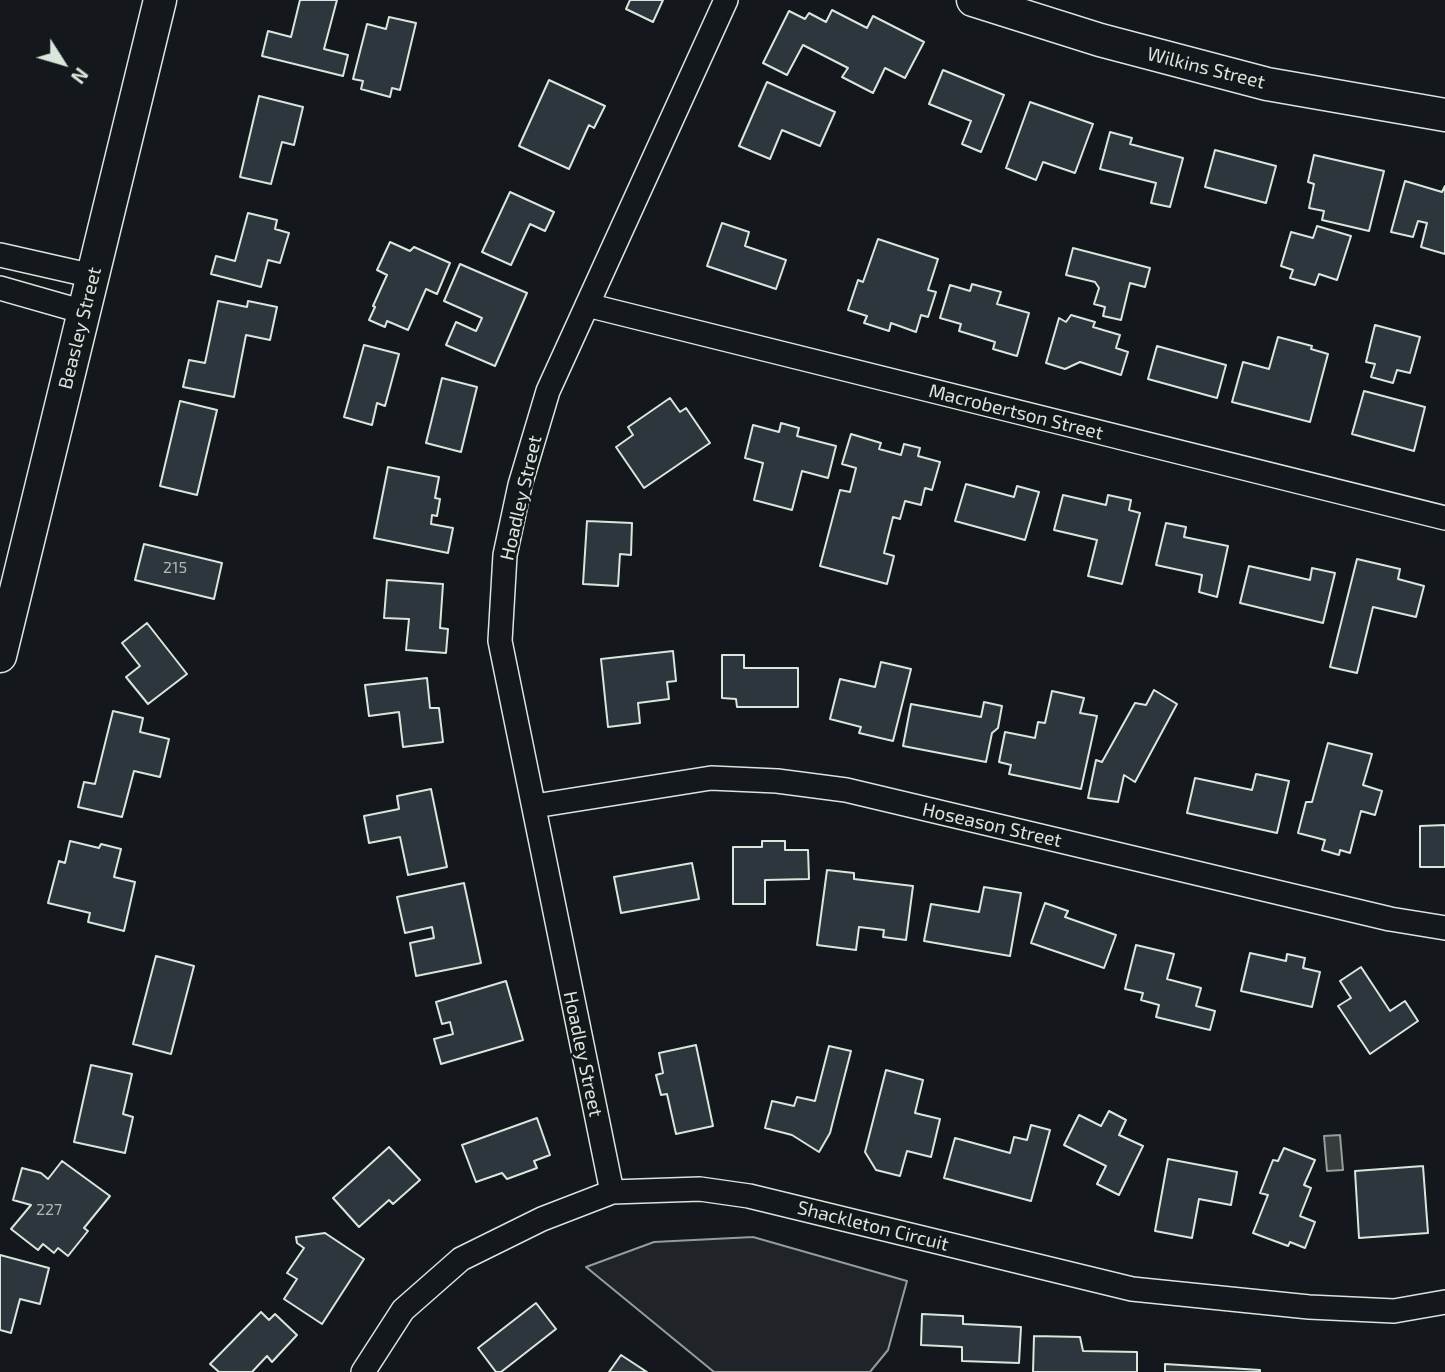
<!DOCTYPE html>
<style>
body{margin:0}
#map{position:relative;width:1445px;height:1372px;overflow:hidden;background:#14181c;font-family:"Exo 2",sans-serif}
canvas{display:block}
.north{position:absolute;left:28px;top:28px;width:70px;height:70px;-webkit-text-stroke:5px #14181c;paint-order:stroke;rotate:127deg;font-size:19px;font-weight:700;line-height:28px;text-align:center;color:#d8e6dc}
.north::after{content:'';display:block;margin:auto;width:24px;height:32px;background:#d8e6dc;clip-path:polygon(50% 0,100% 100%,50% 72%,0 100%)}
</style>
<div id="map">
<canvas width="1445" height="1372"></canvas>
<div class="north">N</div>
</div>
<script>
const ctx = document.querySelector('canvas').getContext('2d');
ctx.lineJoin = 'round';
function paint(path, color) {
  ctx.fillStyle = color;
  ctx.fill(path, 'evenodd');
}
function toPath(rows) {
  const path = new Path2D();
  for (const r of rows) {
    path.moveTo(r[0], r[1]);
    for (let i = 2; i < r.length; i += 2) path.lineTo(r[i], r[i + 1]);
  }
  return path;
}
function strokePath(path, color, width, dash) {
  ctx.strokeStyle = color;
  ctx.lineWidth = width;
  ctx.lineCap = dash ? 'butt' : 'round';
  ctx.setLineDash(dash || []);
  ctx.stroke(path);
}
function label(font, color, halo, rows, align = 'center') {
  ctx.font = font + ' "Exo 2",sans-serif';
  ctx.lineWidth = 5;
  ctx.setLineDash([]);
  ctx.textBaseline = 'middle';
  ctx.strokeStyle = halo;
  ctx.fillStyle = color;
  for (const [text, x, y, turn = 0] of rows) {
    ctx.save();
    ctx.translate(x, y);
    ctx.rotate((+turn || 0) * Math.PI / 180);
    ctx.textAlign = isNaN(turn) ? turn : align;
    if (halo) ctx.strokeText(text, 0, 0);
    ctx.fillText(text, 0, 0);
    ctx.restore();
  }
}
const green = toPath([
 [753,1237,907,1281,888,1350,870,1372,714,1372,586,1267,654,1242,753,1237]
]);
paint(green, '#202428');
strokePath(green, '#939e99', 2);
const water = toPath([
 [1340,1135,1343,1170,1327,1171,1324,1136,1340,1135]
]);
paint(water, '#363b3e');
strokePath(water, '#939e99', 2);
const building = toPath([
 [300,0,337,0,324,49,348,55,343,76,262,56,268,31,291,37,300,0],
 [630,0,663,0,653,22,626,9,630,0],
 [832,10,867,28,873,16,924,42,905,78,885,68,873,93,842,77,848,68,803,45,787,75,763,63,789,11,805,19,809,13,826,22,832,10],
 [389,17,416,23,400,90,392,88,390,97,361,89,363,81,353,79,367,24,386,29,389,17],
 [943,70,1004,95,981,152,962,144,971,121,929,104,943,70],
 [549,80,605,106,594,128,589,125,569,169,519,146,549,80],
 [767,82,835,112,820,146,782,130,770,159,739,146,767,82],
 [259,96,303,107,294,145,282,142,271,184,240,177,259,96],
 [1030,102,1093,124,1075,173,1043,162,1036,180,1006,168,1030,102],
 [1110,132,1132,138,1130,144,1183,158,1170,207,1151,203,1156,183,1100,169,1110,132],
 [1215,150,1276,166,1266,203,1205,187,1215,150],
 [1314,155,1384,171,1369,231,1322,220,1324,211,1309,208,1314,184,1308,182,1314,155],
 [1405,181,1442,192,1445,186,1445,254,1421,247,1427,223,1418,221,1413,237,1391,232,1405,181],
 [510,192,554,212,545,231,530,224,511,265,482,252,510,192],
 [248,213,277,220,275,229,289,233,280,263,268,260,261,287,211,274,216,256,235,261,248,213],
 [722,223,749,232,745,246,786,260,776,289,707,266,722,223],
 [1317,226,1351,236,1337,280,1319,274,1315,285,1290,278,1293,270,1281,266,1291,232,1313,238,1317,226],
 [878,239,938,259,928,290,936,292,928,317,921,315,916,332,891,323,889,331,864,323,867,316,848,310,858,280,863,282,878,239],
 [390,242,410,251,414,247,450,263,437,294,426,289,408,330,387,321,385,327,369,320,375,307,373,306,387,275,377,270,390,242],
 [1073,248,1150,268,1145,287,1130,283,1121,320,1103,316,1105,307,1094,304,1099,288,1095,282,1066,275,1073,248],
 [460,264,527,293,495,366,446,345,456,322,476,331,482,318,444,301,460,264],
 [972,284,1001,292,997,304,1029,313,1017,356,993,349,995,342,959,331,961,324,940,318,950,285,970,291,972,284],
 [218,301,247,307,248,301,277,307,270,340,246,335,234,397,183,387,189,360,205,363,218,301],
 [1071,315,1095,322,1093,327,1120,335,1116,348,1128,352,1121,375,1080,362,1065,369,1046,363,1059,318,1066,322,1071,315],
 [1375,325,1420,337,1410,373,1397,370,1393,383,1371,377,1375,364,1366,362,1375,325],
 [1278,337,1312,346,1311,349,1328,354,1310,422,1232,402,1243,362,1269,369,1278,337],
 [364,345,399,354,385,406,377,403,372,425,344,417,364,345],
 [1157,346,1226,365,1217,398,1148,379,1157,346],
 [442,378,477,387,461,452,426,443,442,378],
 [1364,391,1425,407,1414,451,1352,434,1364,391],
 [670,398,680,412,686,408,710,443,644,488,616,447,633,435,628,427,670,398],
 [180,401,217,410,197,495,160,486,180,401],
 [781,423,799,428,797,436,836,446,828,478,802,471,792,510,754,500,763,463,745,458,753,425,779,432,781,423],
 [851,434,881,443,879,449,901,455,904,444,920,448,918,456,940,462,932,490,925,488,921,505,905,501,900,519,893,517,884,553,894,556,887,584,820,566,840,490,850,492,856,468,842,464,851,434],
 [388,467,439,477,435,498,440,499,437,516,432,515,431,524,453,528,448,553,374,538,388,467],
 [966,484,1014,497,1017,486,1039,492,1025,540,955,521,966,484],
 [1063,495,1106,505,1108,495,1131,500,1129,510,1140,513,1122,584,1088,576,1097,540,1054,530,1063,495],
 [587,521,632,523,631,555,620,554,618,586,583,584,587,521],
 [1166,523,1186,527,1184,537,1228,546,1217,597,1199,592,1202,575,1156,565,1166,523],
 [144,544,222,563,214,599,135,580,144,544],
 [1357,559,1400,569,1398,579,1424,586,1416,617,1373,607,1357,673,1330,667,1357,559],
 [1249,566,1310,580,1312,568,1335,573,1323,623,1240,603,1249,566],
 [387,580,443,584,440,628,448,629,446,653,406,650,409,619,384,618,387,580],
 [147,623,187,674,148,704,126,677,140,666,122,643,147,623],
 [673,651,676,681,667,682,669,699,638,703,640,723,608,727,601,659,673,651],
 [722,655,744,655,744,668,798,668,798,707,737,707,736,699,722,698,722,655],
 [881,662,911,669,893,741,859,733,861,727,830,719,840,679,875,687,881,662],
 [427,678,430,708,439,708,443,742,403,747,399,712,369,716,365,685,427,678],
 [1154,690,1177,704,1135,782,1124,775,1118,802,1088,798,1096,760,1102,762,1135,703,1146,705,1154,690],
 [1052,691,1084,698,1080,713,1097,716,1081,789,1009,774,1011,765,999,762,1005,732,1035,738,1038,722,1045,723,1052,691],
 [984,702,1002,706,998,728,992,733,986,762,903,746,911,704,981,717,984,702],
 [113,711,143,718,140,732,169,739,160,777,134,771,122,817,78,807,84,782,95,784,113,711],
 [1328,743,1372,754,1363,785,1382,791,1375,815,1361,811,1350,853,1340,850,1339,855,1322,850,1325,840,1298,833,1306,802,1312,802,1328,743],
 [1256,774,1289,781,1277,833,1187,813,1195,778,1252,790,1256,774],
 [431,789,447,867,408,875,400,837,369,843,364,816,399,809,397,796,431,789],
 [1445,825,1445,867,1420,867,1420,826,1445,825],
 [70,841,99,848,101,844,121,849,114,877,135,882,124,931,88,922,90,913,48,903,59,861,65,863,70,841],
 [762,841,785,841,785,850,808,850,809,879,765,880,765,904,733,904,733,847,762,847,762,841],
 [692,863,699,899,621,913,614,877,692,863],
 [827,870,854,873,854,879,913,886,906,940,883,937,884,930,859,927,856,950,817,945,827,870],
 [464,883,481,963,416,976,410,943,434,938,432,927,405,933,397,897,464,883],
 [984,887,1021,893,1010,956,924,941,931,904,979,912,984,887],
 [1045,903,1068,911,1065,917,1116,935,1104,968,1031,943,1045,903],
 [1136,945,1174,954,1167,979,1201,988,1196,1006,1215,1011,1210,1030,1156,1017,1159,1005,1141,1000,1143,993,1125,989,1136,945],
 [1250,953,1286,961,1287,954,1305,958,1303,968,1320,972,1312,1007,1241,991,1250,953],
 [156,956,194,966,171,1054,133,1044,156,956],
 [1361,967,1390,1011,1405,1001,1418,1021,1370,1054,1338,1006,1351,998,1340,981,1361,967],
 [506,981,523,1040,441,1064,434,1039,453,1034,450,1022,442,1024,436,1002,506,981],
 [696,1045,713,1126,676,1134,667,1094,661,1095,656,1075,663,1073,659,1053,696,1045],
 [829,1046,851,1051,830,1133,819,1152,792,1135,765,1128,772,1101,794,1106,797,1097,815,1101,829,1046],
 [91,1065,132,1074,123,1114,133,1117,125,1153,74,1142,91,1065],
 [886,1070,923,1080,915,1113,940,1119,931,1157,907,1151,900,1176,876,1170,865,1152,886,1070],
 [1109,1111,1126,1120,1119,1135,1143,1146,1119,1195,1097,1184,1106,1166,1064,1145,1079,1115,1101,1126,1109,1111],
 [537,1118,550,1155,534,1161,537,1168,507,1179,502,1173,476,1182,462,1145,537,1118],
 [1031,1125,1050,1130,1031,1201,944,1178,955,1138,1010,1153,1014,1137,1027,1140,1031,1125],
 [389,1147,420,1180,393,1204,389,1200,359,1227,333,1198,389,1147],
 [1284,1148,1315,1160,1304,1185,1311,1188,1300,1216,1315,1222,1305,1248,1290,1242,1288,1246,1253,1233,1268,1195,1260,1193,1273,1160,1278,1161,1284,1148],
 [1168,1159,1237,1172,1231,1205,1199,1199,1192,1238,1155,1231,1168,1159],
 [62,1161,110,1196,84,1228,88,1231,68,1256,58,1248,54,1253,43,1244,38,1250,11,1229,31,1205,13,1200,22,1168,41,1173,48,1179,62,1161],
 [1423,1166,1428,1233,1359,1238,1355,1171,1423,1166],
 [325,1233,364,1259,322,1324,284,1299,297,1279,287,1273,304,1248,297,1243,296,1237,325,1233],
 [0,1255,49,1268,40,1304,20,1299,11,1333,0,1330,0,1255],
 [536,1303,556,1329,501,1372,496,1372,478,1348,536,1303],
 [261,1312,269,1320,275,1314,297,1335,272,1362,267,1356,252,1372,219,1372,210,1364,261,1312],
 [922,1314,963,1316,963,1324,1021,1327,1019,1363,962,1361,962,1347,921,1345,922,1314],
 [1034,1336,1080,1337,1083,1351,1137,1352,1137,1372,1033,1372,1034,1336],
 [621,1355,647,1372,609,1372,621,1355],
 [1165,1364,1260,1370,1260,1372,1165,1372,1165,1364]
]);
paint(building, '#2c363c');
strokePath(building, '#d8e6dc', 2);
const street = toPath([
 [0,255,93,276],
 [0,288,84,312],
 [587,305,1445,518],
 [535,806,711,778,777,781,846,790,1390,919,1445,928],
 [612,1192,500,641,505,555,520,485,548,391,726,0],
 [363,1372,403,1310,461,1259,542,1219,612,1192,700,1189,749,1196,1132,1289,1309,1307,1394,1311,1445,1302]
]);
const secondary = toPath([
 [973,0,1100,40,1267,84,1445,115],
 [0,656,160,0]
]);
strokePath(street, '#d8e6dc', 26);
strokePath(secondary, '#d8e6dc', 35);
strokePath(street, '#14181c', 23);
strokePath(secondary, '#14181c', 32);
label('16px', '#adbab4', null, [
 ["215",175,568],
 ["227",49,1210]
]);
label('19px', '#d8e6dc', '#14181c', [
 ["Wilkins Street",1206,68,14],
 ["Beasley Street",80,328,-76],
 ["Macrobertson Street",1016,412,14],
 ["Hoadley Street",521,498,-77],
 ["Hoseason Street",992,825,13],
 ["Hoadley Street",583,1054,78],
 ["Shackleton Circuit",873,1226,14]
]);
</script>
